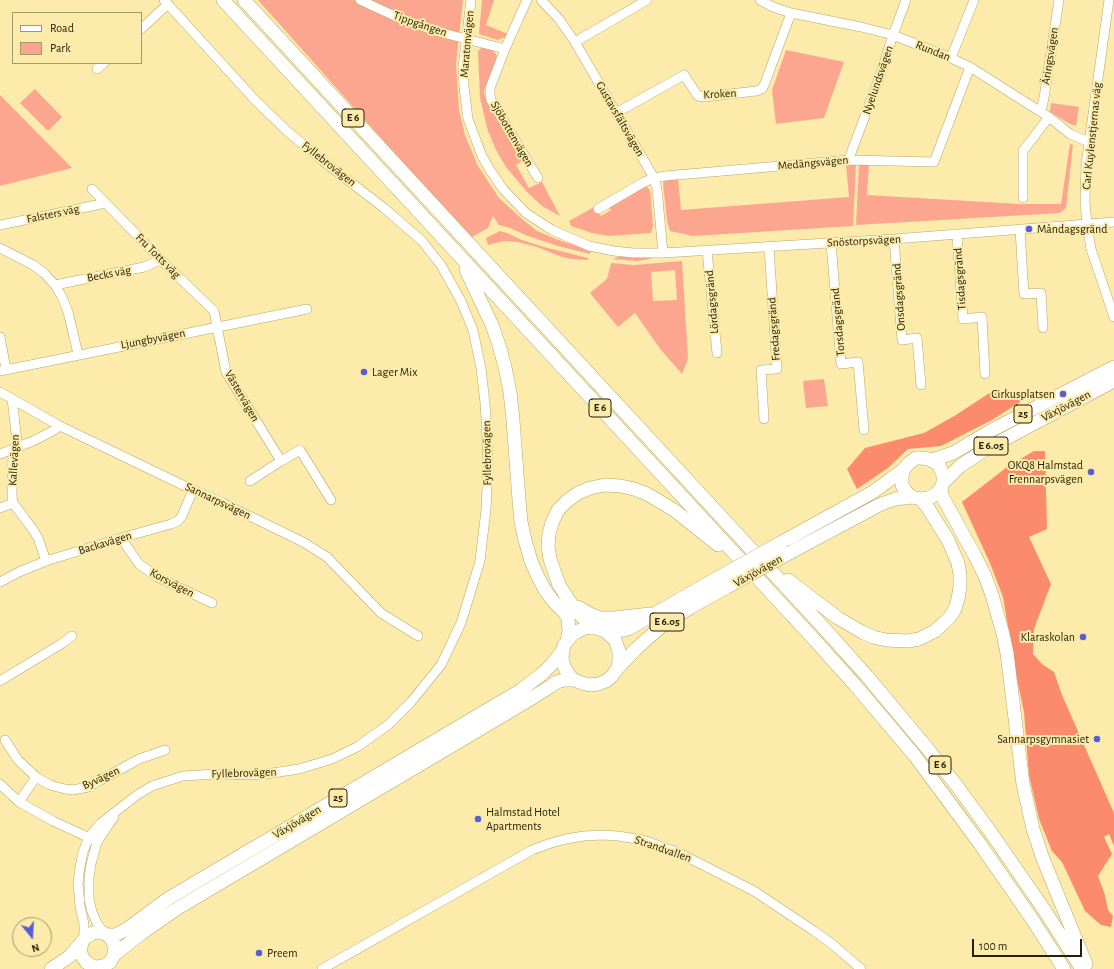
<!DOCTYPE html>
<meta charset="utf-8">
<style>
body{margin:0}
#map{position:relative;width:1114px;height:969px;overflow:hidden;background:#fcebaa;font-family:"Alegreya Sans",sans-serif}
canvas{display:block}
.legend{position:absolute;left:12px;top:12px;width:130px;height:52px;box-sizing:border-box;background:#fcebaa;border:1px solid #a69968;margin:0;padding:5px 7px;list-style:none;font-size:12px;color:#251f04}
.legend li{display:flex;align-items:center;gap:8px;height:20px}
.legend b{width:20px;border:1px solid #a69968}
.north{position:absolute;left:12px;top:917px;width:40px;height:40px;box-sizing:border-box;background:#fcebaa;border:1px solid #a69968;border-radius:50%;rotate:162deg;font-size:11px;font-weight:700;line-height:16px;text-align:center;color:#251f04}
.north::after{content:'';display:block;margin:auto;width:14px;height:18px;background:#565fd6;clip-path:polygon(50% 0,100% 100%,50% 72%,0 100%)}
.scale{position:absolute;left:972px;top:939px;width:110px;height:18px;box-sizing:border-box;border:2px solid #251f04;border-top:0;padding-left:5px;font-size:12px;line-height:14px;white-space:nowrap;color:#251f04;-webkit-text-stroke:3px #fcebaa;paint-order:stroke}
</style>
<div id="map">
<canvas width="1114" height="969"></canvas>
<ul class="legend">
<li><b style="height:5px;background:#fff"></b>Road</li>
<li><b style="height:11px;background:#fca68f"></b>Park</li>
</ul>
<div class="north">N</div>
<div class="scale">100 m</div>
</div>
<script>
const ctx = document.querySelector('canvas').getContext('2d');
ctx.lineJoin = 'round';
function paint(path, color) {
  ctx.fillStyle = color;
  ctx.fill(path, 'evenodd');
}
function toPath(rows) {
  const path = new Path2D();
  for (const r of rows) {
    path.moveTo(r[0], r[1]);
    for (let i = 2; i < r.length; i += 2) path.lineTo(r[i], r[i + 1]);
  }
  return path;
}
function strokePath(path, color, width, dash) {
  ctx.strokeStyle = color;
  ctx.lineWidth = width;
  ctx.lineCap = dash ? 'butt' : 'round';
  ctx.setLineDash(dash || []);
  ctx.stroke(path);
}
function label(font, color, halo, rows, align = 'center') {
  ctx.font = font + ' "Alegreya Sans",sans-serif';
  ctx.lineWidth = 4;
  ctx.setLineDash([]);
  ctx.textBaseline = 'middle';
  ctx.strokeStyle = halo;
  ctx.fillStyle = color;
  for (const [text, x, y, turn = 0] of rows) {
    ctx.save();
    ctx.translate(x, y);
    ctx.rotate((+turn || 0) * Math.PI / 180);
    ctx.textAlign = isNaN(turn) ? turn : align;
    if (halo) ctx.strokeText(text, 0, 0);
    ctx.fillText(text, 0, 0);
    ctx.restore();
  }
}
paint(toPath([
 [258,0,463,0,456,64,459,110,465,135,478,166,499,198,522,219,537,231,561,241,585,248,591,251,590,254,558,246,528,236,510,228,499,225,493,216,488,228,470,238],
 [482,0,494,0,486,25,508,34,507,36,498,40,479,34],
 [484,47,492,50,496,54,497,59,484,91,485,97,487,102,524,160,516,165,529,188,542,182,560,216,542,206,527,192,506,167,496,150,488,131,480,98,478,51,481,48],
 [786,50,844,62,824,118,776,124,772,90],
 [35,89,62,117,48,131,20,103],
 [0,95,72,168,0,186],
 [1051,103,1079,107,1076,126,1070,124,1050,112],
 [1070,144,1073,145,1066,208,1060,213,856,225,859,164,869,164,867,195,1019,204,1061,204],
 [846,164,856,164,853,226,693,236,670,231,667,221,663,183,667,178,678,178,681,210,849,197],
 [644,186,647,187,650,190,653,226,651,233,608,236,592,233,571,226,569,221,596,206,601,216,611,210,609,207],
 [500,231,507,233,522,240,544,247,588,258,588,260,572,259,562,257,537,247,518,242,504,241,488,245,486,238],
 [622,256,652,257,650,259,638,261,612,259],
 [682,261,688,359,682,374,661,350,635,313,618,327,590,293,607,279,611,263,634,265],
 [675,270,677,300,653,301,651,272],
 [824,379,828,406,806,408,803,381]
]), '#fca68f');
paint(toPath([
 [1037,391,992,420,941,446,908,449,888,468,857,489,847,469,865,448,924,433,956,415,991,392,1001,393],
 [1034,451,1045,451,1047,529,1029,537,1051,584,1034,629,1033,654,1042,664,1054,672,1062,695,1114,813,1114,846,1109,834,1104,837,1112,854,1098,876,1105,895,1108,910,1113,916,1111,927,1101,925,1085,911,1062,862,1052,851,1039,819,1029,775,1024,712,1017,679,1003,597,990,563,962,502,1007,467]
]), '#fc8a6c');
const minor = toPath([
 [360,0,399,18,439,32,505,49],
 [471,0,463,68,464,87,468,119,482,156,490,170,503,189,526,213,552,230,589,246,614,251,633,253,663,253,894,239,1114,222],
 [527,0,505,49,490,88,490,95,491,100,538,178],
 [541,0,559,19,575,42,654,178,657,189,663,253],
 [760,0,773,7,791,13,861,27,893,35,951,58,970,67,1030,105,1049,117,1070,134,1084,140,1090,141],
 [1109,0,1086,164,1085,202,1087,224,1091,249,1114,317],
 [141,29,168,4],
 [575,42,647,0],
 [951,58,974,0],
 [97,69,104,63],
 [1040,111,1042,107,1044,98,1059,0],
 [616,113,684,75,698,96,704,97,756,91,762,89,765,83,791,13],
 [849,160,851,153,879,79,893,35,906,0],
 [92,189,161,260,214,311,226,372,281,461,250,481],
 [1023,198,1023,151,1049,117],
 [598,209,644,182,654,178,665,176,849,160,934,162,970,67],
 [0,225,106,203],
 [1020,230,1024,294,1041,293,1043,328],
 [957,235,963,319,982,317,985,374],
 [894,239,902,340,917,338,921,385],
 [831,243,841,364,858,362,864,430],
 [0,248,33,265,44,273,55,285,62,297,68,312,78,354],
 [707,250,717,353],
 [55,285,144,267,161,260],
 [0,337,6,369],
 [0,371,307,309],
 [0,392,58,425,193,490,223,503,303,542,327,557,381,613,418,636],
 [12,399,17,441,13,454,12,495,13,503,34,531,38,538,46,561],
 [764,419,761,370,777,369,769,247],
 [0,454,33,441,51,432,56,429,58,425],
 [281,461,300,450,331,500],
 [0,508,13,503],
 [121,538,139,564,157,577,212,603],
 [0,582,19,572,46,561,121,538,171,524,178,521,182,516,193,490],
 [0,681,61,644,72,636],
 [5,740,18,760,36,777,50,785,65,789,73,790,88,787,139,759,165,750],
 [0,784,19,802,53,821,94,840],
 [19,802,36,777],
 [104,933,97,923,92,912,89,899,89,878,91,864,97,842,109,824,114,817],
 [84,939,84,924,80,906,78,883,80,867,83,852,89,837,101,823,137,795,152,786,183,776,216,774,259,775,299,769,332,759,357,747,388,725,411,702,441,665,461,623,480,561,486,509,488,465,486,418,485,403,481,368,473,330,461,301,441,265,422,241,384,208,323,161,287,131,255,100,164,0],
 [322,969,532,850,551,843,566,839,584,836,602,835,618,836,643,840,679,853,754,891,814,931,832,944,861,969]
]);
const highway = toPath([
 [223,0,811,636,855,685,915,756,980,844,1032,919,1064,969],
 [244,0,823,627,867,676,927,748,957,786,992,834,1045,911,1082,969],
 [466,270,492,325,499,345,505,367,510,392,513,420,519,500,521,522,525,540,531,561,538,577,545,590,553,601,566,614,568,619,569,631,567,641],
 [932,460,953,453,992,430,1114,367],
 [943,483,960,466,986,449,1114,381],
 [941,488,936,494,929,498,921,499,912,497,906,492,902,485,902,477,903,470,909,463,916,458,921,458,929,459,939,465,943,475,943,483,941,488,942,496,975,556,985,576,992,595,1003,634,1007,653,1023,784,1033,829,1043,859,1086,964],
 [782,542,873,492,903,470],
 [793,551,879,505,895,499,912,497],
 [788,580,838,618,862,632,873,637,886,640,908,641,919,639,935,631,950,617,955,609,958,599,960,587,960,575,958,563,948,540,928,508,921,499],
 [578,607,590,614,600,618,614,618,650,614],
 [593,627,576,611,559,585,550,559,548,546,549,534,552,523,558,510,567,501,578,493,590,488,605,485,621,486,634,489,647,494,674,510,718,545],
 [605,631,624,630,630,628,719,577],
 [617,669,619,663,619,651,615,640,605,631,593,627,585,628,578,631,572,635,564,645,562,657,563,664,566,670,569,675,574,680,582,683,590,685,598,684,606,681,612,676,617,669,637,648,664,624,691,607,727,587],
 [107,935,115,935,127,929,169,898,521,690,542,674,551,665,563,650],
 [115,954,142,933,178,908,524,703,551,686,557,682,564,680,574,680],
 [51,969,70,956,86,937,93,933,99,932,104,933,111,938,115,946,114,955,110,962,104,966,97,967,92,966,86,962,82,956,80,951,82,943]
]);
strokePath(minor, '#b7a667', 10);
strokePath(highway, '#b7a667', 14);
strokePath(minor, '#fff', 9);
strokePath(highway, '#fff', 13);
const highwayBridge = toPath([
 [719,577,782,542],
 [727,587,793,551]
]);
strokePath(highwayBridge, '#b7a667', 14, []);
strokePath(highwayBridge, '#fff', 13);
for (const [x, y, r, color] of [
 [1029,229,4,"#565fd6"],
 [364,372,4,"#565fd6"],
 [1063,394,4,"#565fd6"],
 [1091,472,4,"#565fd6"],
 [1083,637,4,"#565fd6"],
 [1097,739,4,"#565fd6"],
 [478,819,4,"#565fd6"],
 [259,953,4,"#565fd6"]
]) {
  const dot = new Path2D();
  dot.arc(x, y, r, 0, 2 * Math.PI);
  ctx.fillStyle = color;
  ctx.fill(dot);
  strokePath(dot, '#fcebaa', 1.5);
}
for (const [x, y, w] of [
 [353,118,22],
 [600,408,22],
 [1023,414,18],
 [991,446,34],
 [667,622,34],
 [940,765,22],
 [338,798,18]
]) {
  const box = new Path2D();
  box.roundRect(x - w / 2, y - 9, w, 18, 3);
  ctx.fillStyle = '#fcebaa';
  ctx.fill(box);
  strokePath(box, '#251f04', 1);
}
label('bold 11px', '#251f04', null, [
 ["E 6",353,118],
 ["E 6",600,408],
 ["25",1023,414],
 ["E 6.05",991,446],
 ["E 6.05",667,622],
 ["E 6",940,765],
 ["25",338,798]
]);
label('12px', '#251f04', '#fcebaa', [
 ["Tippgången",420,24,19],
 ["Maratonvägen",467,44,-85],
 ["Rundan",933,51,22],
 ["Äringsvägen",1050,56,-81],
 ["Nyelundsvägen",878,80,-71],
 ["Kroken",720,94,-3],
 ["Gustavsfältsvägen",620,119,60],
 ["Sjöbottenvägen",512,134,60],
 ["Carl Kuylenstjernas väg",1092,136,-84],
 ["Medängsvägen",813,163,-5],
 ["Fyllebrovägen",329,164,38],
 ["Falsters väg",53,214,-12],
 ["Snöstorpsvägen",864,241,-3],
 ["Fru Totts väg",158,256,45],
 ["Becks väg",109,274,-11],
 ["Tisdagsgränd",960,279,-94],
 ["Onsdagsgränd",899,297,-94],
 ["Lördagsgränd",712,302,-95],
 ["Torsdagsgränd",838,322,-95],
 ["Fredagsgränd",774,329,-94],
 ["Ljungbyvägen",153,339,-11],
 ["Västervägen",242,396,60],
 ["Växjövägen",1066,406,-28],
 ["Fyllebrovägen",487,453,-91],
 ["Kallevägen",14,460,-87],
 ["Sannarpsvägen",218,501,25],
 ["Backavägen",105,543,-17],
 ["Växjövägen",758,571,-29],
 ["Korsvägen",172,583,28],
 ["Fyllebrovägen",244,773,-2],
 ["Byvägen",101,778,-25],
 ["Växjövägen",297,822,-31],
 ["Strandvallen",663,849,19]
]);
label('12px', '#251f04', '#fcebaa', [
 ["Måndagsgränd",1037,229],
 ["Lager Mix",372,372],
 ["Cirkusplatsen",1055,394,"right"],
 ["OKQ8 Halmstad",1083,465,"right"],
 ["Frennarpsvägen",1083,479,"right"],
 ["Klaraskolan",1075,637,"right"],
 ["Sannarpsgymnasiet",1089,739,"right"],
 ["Halmstad Hotel",486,812],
 ["Apartments",486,826],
 ["Preem",267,953]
], 'left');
</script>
